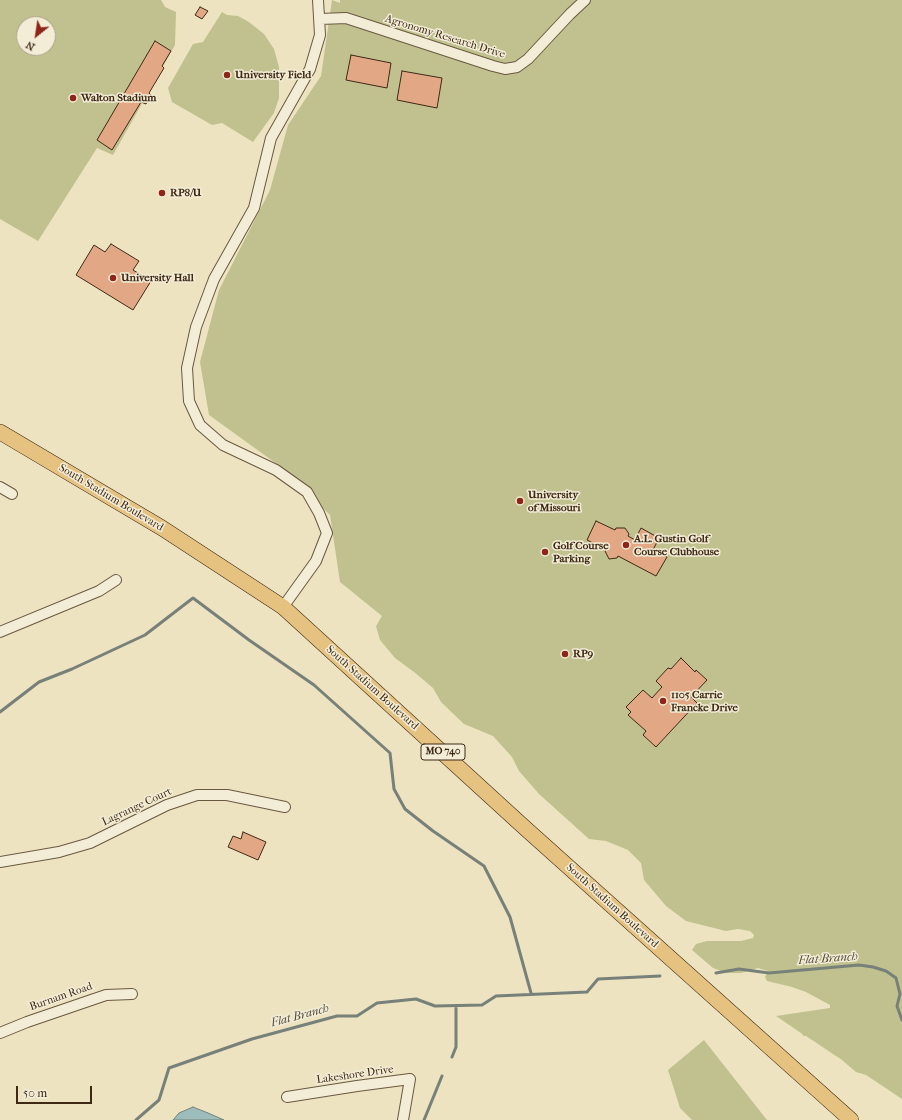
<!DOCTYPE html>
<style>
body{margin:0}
#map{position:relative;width:902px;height:1120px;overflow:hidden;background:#ede3c1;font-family:"IM FELL French Canon",serif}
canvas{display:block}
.north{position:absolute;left:16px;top:16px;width:40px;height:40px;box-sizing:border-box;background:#f3edd7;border:1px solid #ab9f89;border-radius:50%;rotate:210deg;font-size:11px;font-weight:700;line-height:16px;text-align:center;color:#3e2915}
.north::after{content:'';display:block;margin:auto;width:14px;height:18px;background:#8f2418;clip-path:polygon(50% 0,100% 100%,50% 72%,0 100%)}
.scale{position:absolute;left:16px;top:1086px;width:76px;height:18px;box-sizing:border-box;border:2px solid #3e2915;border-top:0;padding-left:5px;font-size:12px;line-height:14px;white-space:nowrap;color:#3e2915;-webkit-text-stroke:3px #f3edd7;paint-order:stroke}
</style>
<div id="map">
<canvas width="902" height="1120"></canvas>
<div class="north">N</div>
<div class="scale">50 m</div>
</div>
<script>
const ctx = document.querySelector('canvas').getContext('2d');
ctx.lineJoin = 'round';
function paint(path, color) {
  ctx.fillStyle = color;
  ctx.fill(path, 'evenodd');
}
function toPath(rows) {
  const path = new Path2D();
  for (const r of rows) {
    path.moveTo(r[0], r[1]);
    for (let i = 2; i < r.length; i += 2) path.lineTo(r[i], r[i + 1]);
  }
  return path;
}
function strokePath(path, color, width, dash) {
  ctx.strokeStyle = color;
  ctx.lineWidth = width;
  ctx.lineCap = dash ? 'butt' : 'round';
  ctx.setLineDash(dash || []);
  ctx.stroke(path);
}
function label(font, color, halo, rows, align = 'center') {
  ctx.font = font + ' "IM FELL French Canon",serif';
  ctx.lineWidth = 3;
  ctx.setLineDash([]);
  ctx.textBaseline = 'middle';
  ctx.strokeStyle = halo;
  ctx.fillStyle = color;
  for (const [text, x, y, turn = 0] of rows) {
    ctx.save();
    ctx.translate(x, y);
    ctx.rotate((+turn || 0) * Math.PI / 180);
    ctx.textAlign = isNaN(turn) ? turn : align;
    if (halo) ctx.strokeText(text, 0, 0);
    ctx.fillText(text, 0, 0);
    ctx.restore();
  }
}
paint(toPath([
 [0,0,161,0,165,7,176,12,175,45,113,155,97,148,38,241,0,219],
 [24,24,48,24,48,48,24,48],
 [332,0,340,3,340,0,902,0,902,1099,866,1075,856,1072,842,1060,806,1036,804,1036,801,1033,776,1016,830,1008,830,1005,806,992,792,987,767,981,765,977,768,971,758,968,741,973,727,973,713,968,692,950,696,944,707,941,741,941,753,938,754,935,750,931,738,929,726,931,686,921,666,906,644,880,641,863,628,850,606,841,589,839,539,794,519,771,512,757,493,736,464,724,441,702,433,688,414,672,395,658,380,640,376,626,382,616,340,582,330,515,281,467,209,415,200,362,219,290,270,190,288,125,321,76],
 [222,12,227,15,238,16,249,22,264,34,274,49,279,67,279,98,274,113,253,142,222,123,212,125,172,102,168,88,193,44,203,42],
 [704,1040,767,1120,692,1120,680,1108,668,1070]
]), '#c0c18e');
const water = toPath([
 [193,1107,208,1113,224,1120,173,1120,179,1113,193,1107]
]);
paint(water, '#9dbcbc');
strokePath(water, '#778179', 1);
strokePath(toPath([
 [0,712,39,682,72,669,145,635,193,598,249,640,314,685,390,753,394,789,405,809,433,831,484,866,510,917,531,993],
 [716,973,739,969,769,973,859,965,873,967,886,971,896,978,900,994,897,1006,902,1020],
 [452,1057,456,1047,456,1006],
 [136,1120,159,1100,169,1068,252,1039,337,1016,357,1016,377,1003,416,999,435,1006,482,1005,496,996,587,992,598,979,660,976],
 [424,1120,442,1076]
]), '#778179', 3);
const building = toPath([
 [200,7,208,11,202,19,195,15,200,7],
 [155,41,171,51,162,66,164,68,149,93,151,95,149,98,146,104,141,102,112,150,97,140,155,41],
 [351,55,391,63,387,88,346,80,351,55],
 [402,71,442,78,437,108,397,100,402,71],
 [111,244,139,261,133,270,151,281,133,310,76,275,94,245,105,252,111,244],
 [596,521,615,530,616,528,625,528,629,534,628,536,635,540,641,528,659,538,653,550,667,557,656,576,618,556,617,558,609,559,605,551,606,550,587,540,596,521],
 [681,658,695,672,696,670,707,680,691,697,697,703,656,747,643,735,646,731,628,715,631,712,626,707,643,690,652,698,662,687,656,681,668,668,671,669,681,658],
 [243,832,266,842,258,860,228,847,233,836,241,839,243,832]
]);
paint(building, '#e2a886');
strokePath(building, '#3e2915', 1);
const minor = toPath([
 [320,19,346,18,493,66,505,69,517,67,528,59,570,14,585,0],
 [0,487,12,494],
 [283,607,316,561,327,533,319,513,307,492,276,470,223,445,200,425,189,401,187,368,196,327,214,279,254,208,271,138,310,69,320,35,318,0],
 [0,632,99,591,116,580],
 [0,862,59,852,90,843,167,805,197,795,227,795,285,807],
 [0,1033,27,1022,106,995,132,994],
 [287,1097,357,1086,410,1079,403,1120]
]);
const primary = toPath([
 [0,432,162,528,283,607,525,828,851,1120]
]);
strokePath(minor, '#6a5840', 12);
strokePath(primary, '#3e2915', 16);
strokePath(minor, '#f3edd7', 10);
strokePath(primary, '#e6c280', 15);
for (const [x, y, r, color] of [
 [227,75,4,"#8f2418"],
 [73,98,4,"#8f2418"],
 [162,193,4,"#8f2418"],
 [113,278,4,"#8f2418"],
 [520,501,4,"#8f2418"],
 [626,545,4,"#8f2418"],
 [545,552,4,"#8f2418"],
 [565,654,4,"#8f2418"],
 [663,701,4,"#8f2418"]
]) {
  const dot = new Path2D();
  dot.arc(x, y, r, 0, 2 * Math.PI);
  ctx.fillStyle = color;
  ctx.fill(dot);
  strokePath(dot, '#f3edd7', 1.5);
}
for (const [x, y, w] of [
 [443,752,44]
]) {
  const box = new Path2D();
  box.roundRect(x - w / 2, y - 8, w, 16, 3);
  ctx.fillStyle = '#f3edd7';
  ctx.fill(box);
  strokePath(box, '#3e2915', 1);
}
label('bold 10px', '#3e2915', null, [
 ["MO 740",443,752]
]);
label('11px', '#3e2915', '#f3edd7', [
 ["Agronomy Research Drive",445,37,17],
 ["South Stadium Boulevard",111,498,31],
 ["South Stadium Boulevard",372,688,42],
 ["Lagrange Court",137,807,-25],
 ["South Stadium Boulevard",612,906,42],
 ["Burnam Road",61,997,-19],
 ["Lakeshore Drive",355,1075,-8]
]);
label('bold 11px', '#3e2915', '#f3edd7', [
 ["University Field",235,75],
 ["Walton Stadium",81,98],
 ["RP8/U",170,193],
 ["University Hall",121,278],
 ["University",528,495],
 ["of Missouri",528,508],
 ["A.L. Gustin Golf",634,539],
 ["Course Clubhouse",634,552],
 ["Golf Course",553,546],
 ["Parking",553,559],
 ["RP9",573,654],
 ["1105 Carrie",671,695],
 ["Francke Drive",671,708]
], 'left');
label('italic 12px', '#564e3f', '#f3edd7', [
 ["Flat Branch",828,959,-4],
 ["Flat Branch",300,1016,-15]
]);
</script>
